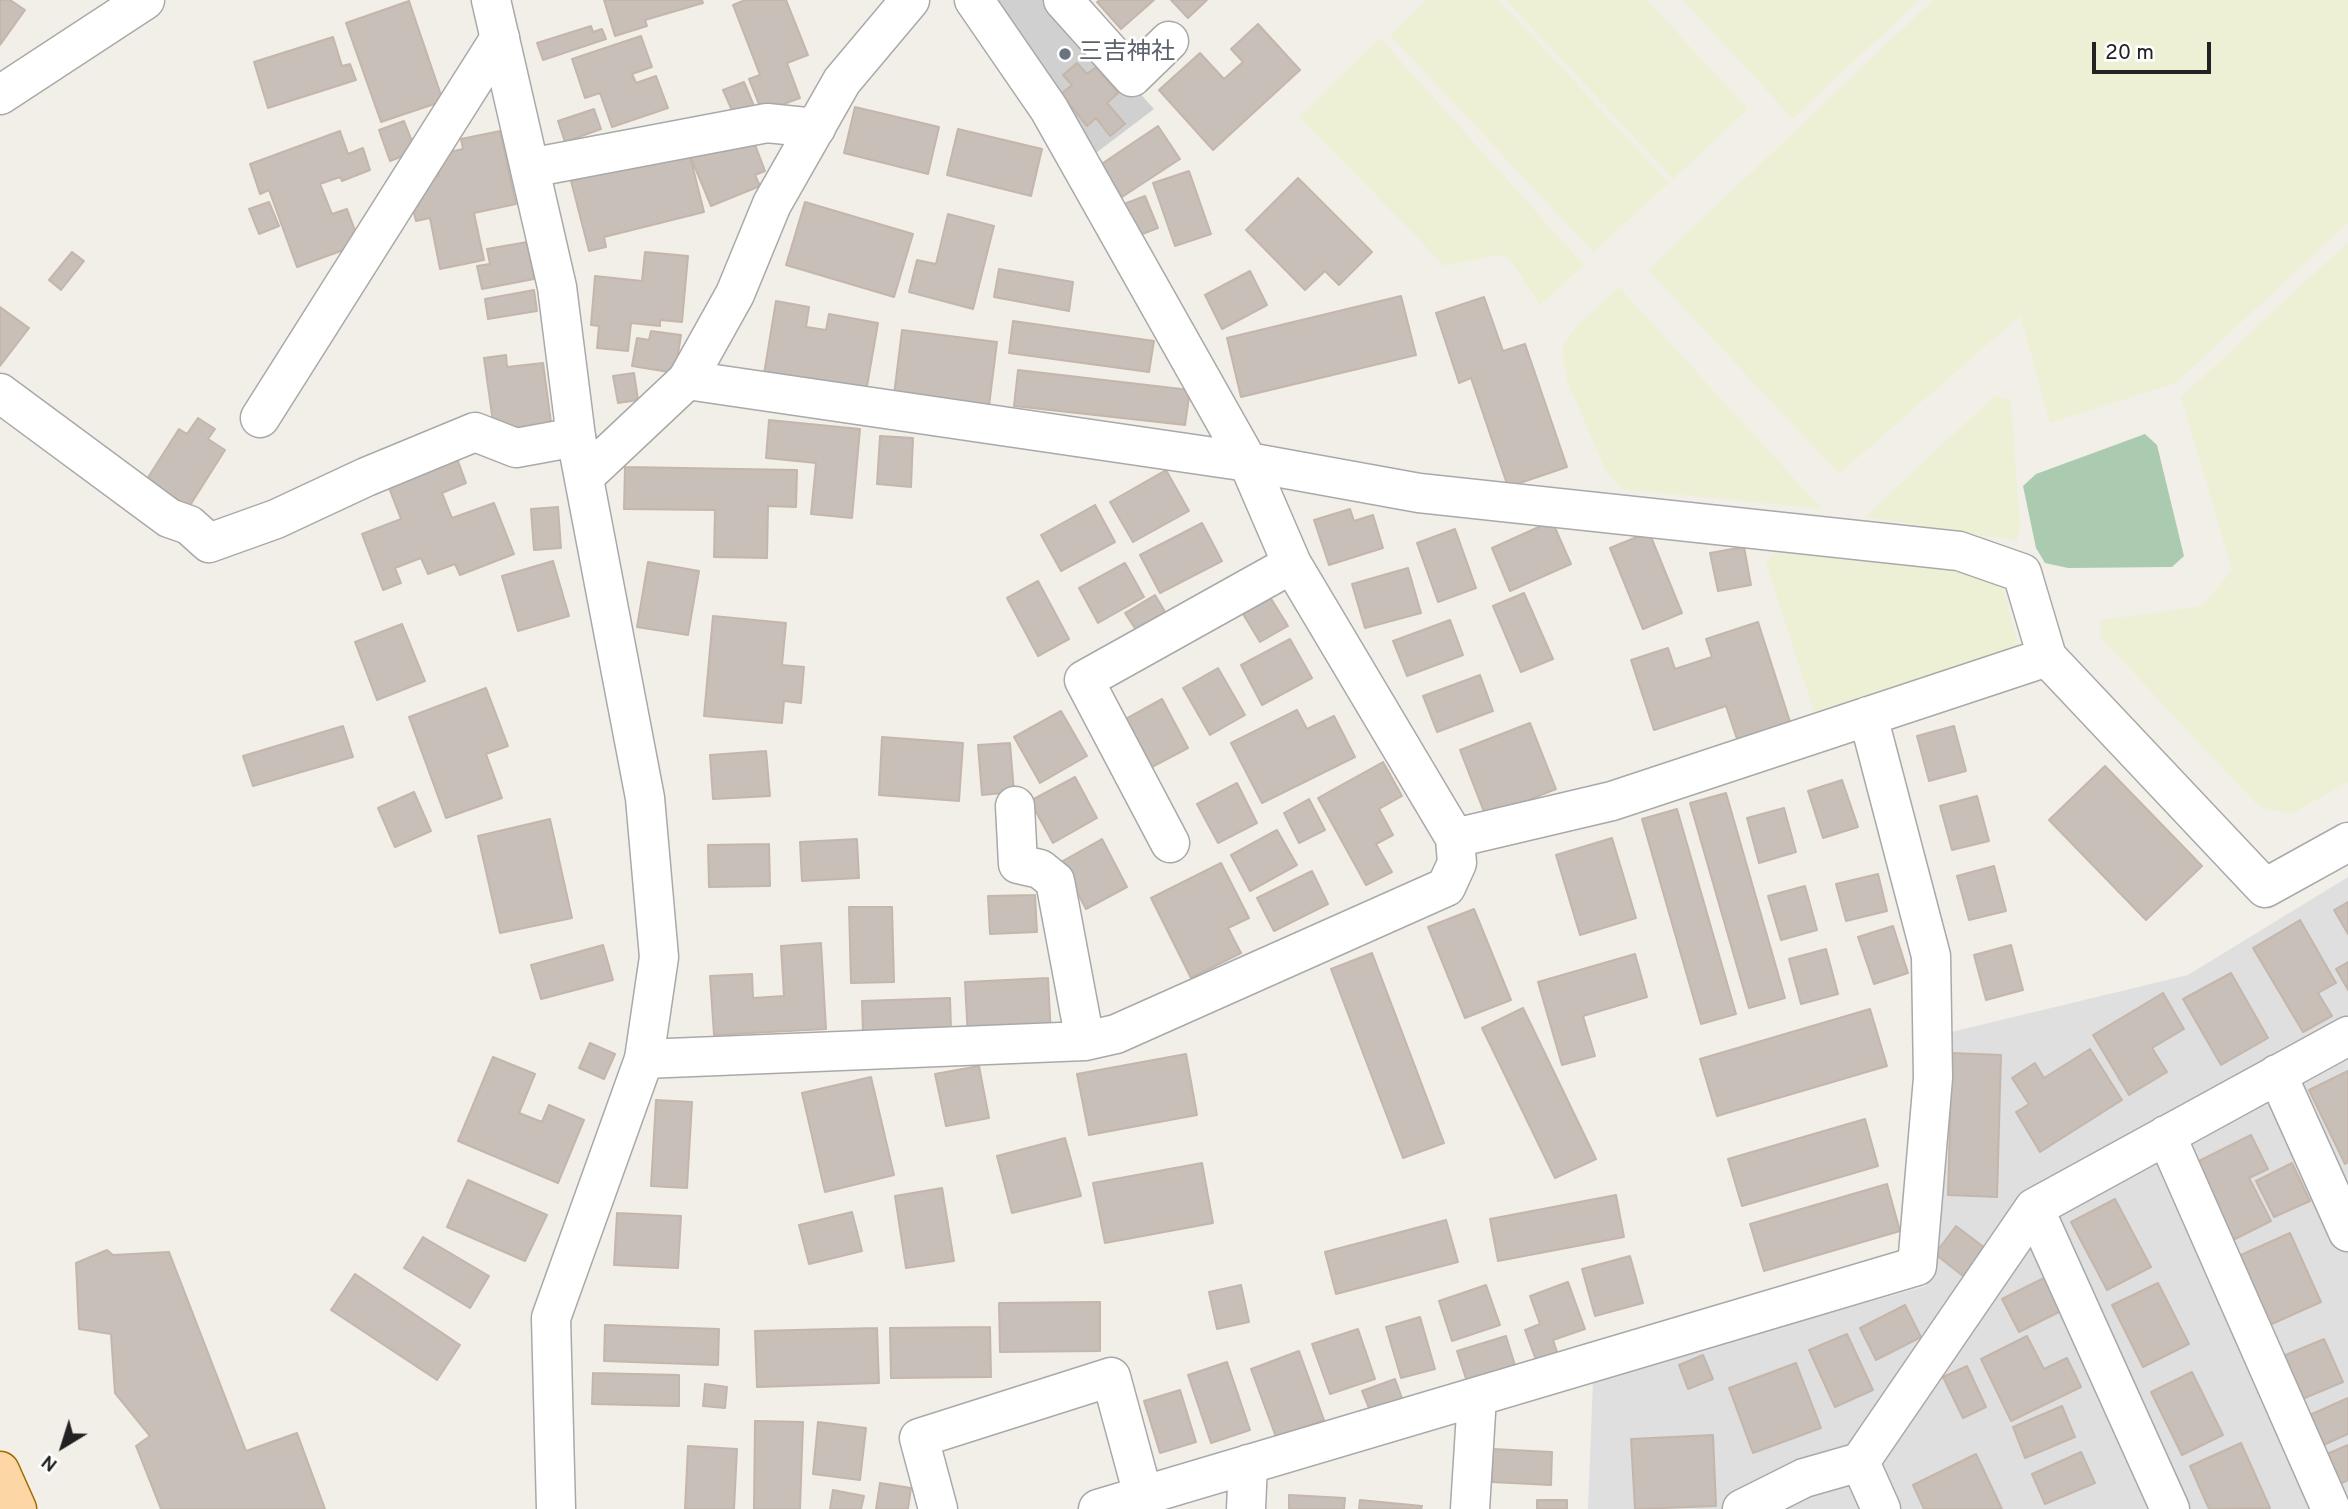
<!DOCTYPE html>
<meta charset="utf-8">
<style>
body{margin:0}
#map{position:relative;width:2348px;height:1509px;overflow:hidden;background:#f2efe9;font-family:Overpass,sans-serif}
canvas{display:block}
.north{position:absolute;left:28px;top:1411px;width:70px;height:70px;-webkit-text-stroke:5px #fff;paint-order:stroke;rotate:218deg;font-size:19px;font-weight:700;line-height:28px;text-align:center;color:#222}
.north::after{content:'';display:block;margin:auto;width:24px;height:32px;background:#222;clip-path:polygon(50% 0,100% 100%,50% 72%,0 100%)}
.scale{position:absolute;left:2092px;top:42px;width:119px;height:32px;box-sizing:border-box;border:4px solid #222;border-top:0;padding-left:9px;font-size:21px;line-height:24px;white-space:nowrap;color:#222;-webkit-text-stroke:5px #fff;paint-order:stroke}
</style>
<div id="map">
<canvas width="2348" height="1509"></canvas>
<div class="north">N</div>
<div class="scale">20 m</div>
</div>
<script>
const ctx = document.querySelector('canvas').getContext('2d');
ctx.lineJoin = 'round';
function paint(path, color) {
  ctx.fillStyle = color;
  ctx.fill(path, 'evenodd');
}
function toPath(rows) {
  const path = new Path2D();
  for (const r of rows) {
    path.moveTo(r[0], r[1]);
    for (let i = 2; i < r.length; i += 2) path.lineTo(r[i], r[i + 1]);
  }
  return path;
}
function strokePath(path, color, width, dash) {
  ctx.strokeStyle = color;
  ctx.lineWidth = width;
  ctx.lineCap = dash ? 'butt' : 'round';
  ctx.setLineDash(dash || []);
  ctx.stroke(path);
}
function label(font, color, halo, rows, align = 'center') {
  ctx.font = font + ' Overpass,"Noto Sans JP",sans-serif';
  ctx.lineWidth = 5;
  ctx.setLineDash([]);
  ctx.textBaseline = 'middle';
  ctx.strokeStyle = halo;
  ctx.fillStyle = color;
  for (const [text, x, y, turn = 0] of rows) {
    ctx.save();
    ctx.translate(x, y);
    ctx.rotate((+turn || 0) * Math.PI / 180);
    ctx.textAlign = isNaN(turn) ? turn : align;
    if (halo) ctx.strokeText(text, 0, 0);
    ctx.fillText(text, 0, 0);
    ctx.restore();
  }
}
paint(toPath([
 [2348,877,2348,1509,1588,1509,1593,1380,1926,1286,1943,1034,2188,975]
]), '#e0dfdf');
paint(toPath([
 [990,0,1056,0,1154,109,1092,156]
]), '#d0d0d0');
paint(toPath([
 [1427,0,1499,0,1669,183,1593,252,1390,35],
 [1506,0,1647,0,1748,109,1673,179],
 [1683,0,1919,0,1793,119],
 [1933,0,2348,0,2348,223,2176,383,2050,423,2020,316,1839,474,1648,270],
 [1380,38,1584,265,1540,305,1510,259,1496,255,1445,266,1299,117],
 [2348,242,2348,782,2291,814,2259,807,2100,637,2100,620,2202,606,2232,570,2181,397],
 [1619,287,1822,509,1622,489,1606,471,1567,381,1562,347,1576,327],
 [1995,395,2011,401,2020,525,2017,541,1865,517],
 [1779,547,1980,572,2004,590,2020,652,1814,713,1766,563]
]), '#eef0d5');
paint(toPath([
 [2145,434,2157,445,2184,556,2172,567,2068,568,2045,563,2036,548,2023,486,2036,474]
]), '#aacbaf');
const building = toPath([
 [0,0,10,0,25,10,0,45,0,0],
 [604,0,702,0,703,3,645,20,647,26,615,36,604,0],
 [745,0,786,0,808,55,787,63,800,98,762,112,749,79,760,75,733,5,745,0],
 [1100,0,1154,0,1121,29,1097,2,1100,0],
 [1171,0,1207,0,1188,18,1171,0],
 [409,1,443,101,381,122,346,23,409,1],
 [1258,24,1300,70,1213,150,1159,90,1200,53,1224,79,1243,62,1231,49,1258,24],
 [591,26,593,32,602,29,606,39,543,60,537,43,591,26],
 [641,36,652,67,632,74,636,83,656,76,668,108,612,127,600,93,585,98,572,59,641,36],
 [333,37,342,66,350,64,356,80,268,108,254,62,333,37],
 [1077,63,1087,74,1096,67,1118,93,1107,103,1125,124,1110,136,1096,118,1087,126,1061,94,1072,85,1063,75,1077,63],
 [744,82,754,106,734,115,723,90,744,82],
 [855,107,939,127,928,174,844,153,855,107],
 [594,109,601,129,565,142,558,121,594,109],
 [404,121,416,151,390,161,379,130,404,121],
 [1158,126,1180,159,1122,197,1100,165,1158,126],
 [958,129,1042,149,1031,196,947,175,958,129],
 [340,131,348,154,363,148,370,170,342,181,340,177,320,184,332,214,347,209,360,244,297,267,269,190,260,194,250,164,340,131],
 [500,131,516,204,474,213,484,260,440,269,430,218,416,221,412,205,424,179,439,176,435,155,463,149,461,139,500,131],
 [751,134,765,171,755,175,760,186,711,206,691,158,751,134],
 [689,152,704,212,604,237,606,247,589,251,571,181,689,152],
 [1189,171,1211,234,1175,246,1153,183,1189,171],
 [1298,178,1372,252,1339,285,1325,271,1305,290,1246,230,1298,178],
 [1145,196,1158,228,1137,236,1124,204,1145,196],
 [269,202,279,226,259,234,249,209,269,202],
 [805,202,913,234,894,297,786,265,805,202],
 [948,214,994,226,973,309,909,292,917,260,936,264,948,214],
 [527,242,534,279,482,289,477,266,490,264,487,249,527,242],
 [72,252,84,261,61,290,49,280,72,252],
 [645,252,688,256,682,322,660,320,660,326,631,323,628,351,597,348,599,326,591,325,595,276,642,281,645,252],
 [999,269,1073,282,1069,311,994,297,999,269],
 [1250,271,1267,305,1222,329,1205,295,1250,271],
 [534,290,537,311,488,319,485,299,534,290],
 [1401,296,1416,355,1241,397,1227,338,1401,296],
 [1484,297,1503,351,1525,344,1567,467,1508,487,1471,378,1459,383,1436,313,1484,297],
 [776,301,809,307,806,327,826,330,829,314,878,323,866,392,764,374,776,301],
 [0,307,29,328,0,366,0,307],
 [1013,321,1154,341,1149,372,1009,353,1013,321],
 [902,330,997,342,989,406,894,395,902,330],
 [651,331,681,335,675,373,632,366,637,338,649,340,651,331],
 [506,355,507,367,543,363,552,430,510,435,494,429,484,358,506,355],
 [1018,370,1190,390,1185,425,1014,406,1018,370],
 [634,373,638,400,618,403,613,376,634,373],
 [198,418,215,429,208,439,225,450,189,507,147,479,179,429,187,434,198,418],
 [769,420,860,429,852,518,811,514,816,463,766,458,769,420],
 [880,436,913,438,911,487,877,484,880,436],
 [455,453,466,483,442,493,452,518,494,503,514,554,460,575,455,564,428,574,421,558,395,568,401,583,383,590,362,534,401,519,386,480,455,453],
 [625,467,797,470,796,507,768,506,767,558,714,557,715,510,624,509,625,467],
 [1166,470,1189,511,1133,542,1110,502,1166,470],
 [1095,505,1115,542,1061,571,1041,535,1095,505],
 [558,507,561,548,534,550,531,509,558,507],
 [1350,509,1354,521,1373,515,1383,548,1329,565,1314,520,1350,509],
 [1552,521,1571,564,1510,591,1492,548,1552,521],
 [1202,523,1222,561,1160,593,1140,555,1202,523],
 [1455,529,1476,588,1438,602,1417,543,1455,529],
 [1649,532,1682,613,1643,629,1610,548,1649,532],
 [1744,547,1751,585,1718,591,1710,553,1744,547],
 [553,561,569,616,518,631,502,576,553,561],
 [648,562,699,571,688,635,637,627,648,562],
 [1125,563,1144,597,1098,623,1079,588,1125,563],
 [1408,568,1421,613,1365,628,1352,584,1408,568],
 [1038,581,1069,639,1038,656,1007,598,1038,581],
 [1524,593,1553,659,1521,672,1493,606,1524,593],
 [1155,595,1167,615,1138,633,1125,613,1155,595],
 [1270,597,1288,626,1260,642,1243,614,1270,597],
 [713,616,786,623,782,665,804,667,801,703,784,701,782,723,704,716,713,616],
 [1450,620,1463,655,1407,676,1393,641,1450,620],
 [1758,622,1792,728,1739,745,1726,706,1654,730,1631,660,1668,648,1675,669,1712,657,1706,639,1758,622],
 [402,624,425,681,377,700,355,642,402,624],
 [1290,639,1312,678,1262,705,1241,665,1290,639],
 [1218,668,1245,715,1210,735,1183,688,1218,668],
 [1480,675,1493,711,1437,732,1423,696,1480,675],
 [486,688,508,746,486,754,502,798,446,818,409,717,486,688],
 [1162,699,1188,748,1150,768,1124,720,1162,699],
 [1297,710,1307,729,1334,716,1355,757,1262,803,1231,743,1297,710],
 [1061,711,1087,756,1040,783,1014,737,1061,711],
 [1530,723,1556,789,1486,817,1460,750,1530,723],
 [343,726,353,757,253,786,243,756,343,726],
 [1954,726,1966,771,1929,781,1917,736,1954,726],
 [882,737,963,743,959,801,879,795,882,737],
 [1010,743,1014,792,982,795,978,745,1010,743],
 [766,751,770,796,713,799,710,755,766,751],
 [1383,762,1402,796,1379,809,1393,835,1376,844,1392,872,1366,885,1318,798,1383,762],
 [2105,766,2202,866,2146,920,2049,820,2105,766],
 [1075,777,1097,818,1053,843,1030,801,1075,777],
 [1842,780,1858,827,1823,838,1808,791,1842,780],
 [1237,783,1257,823,1218,843,1197,804,1237,783],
 [414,792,431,831,395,847,378,808,414,792],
 [1726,793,1785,998,1749,1008,1690,803,1726,793],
 [1977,796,1989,841,1952,850,1940,806,1977,796],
 [1309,799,1325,830,1299,843,1284,813,1309,799],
 [1784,808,1796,852,1759,863,1747,818,1784,808],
 [1677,809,1736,1014,1701,1024,1642,819,1677,809],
 [550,819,572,918,500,933,478,836,550,819],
 [1277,830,1297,865,1250,891,1231,855,1277,830],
 [1612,838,1636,918,1580,935,1556,855,1612,838],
 [857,839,859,878,802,881,800,842,857,839],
 [1102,839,1127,887,1086,909,1061,862,1102,839],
 [769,844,770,886,709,887,708,845,769,844],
 [1221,863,1249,918,1228,928,1241,953,1191,978,1151,898,1221,863],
 [1994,866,2006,911,1969,920,1957,876,1994,866],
 [1312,871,1328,904,1274,931,1257,898,1312,871],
 [1878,874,1887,911,1846,921,1836,884,1878,874],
 [1805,886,1817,930,1781,940,1768,896,1805,886],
 [1035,895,1037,932,990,934,988,896,1035,895],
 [2348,902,2348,934,2334,910,2348,902],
 [849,907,892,907,894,982,851,983,849,907],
 [1474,909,1511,1000,1465,1018,1428,927,1474,909],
 [2300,920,2336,983,2318,993,2332,1016,2303,1032,2253,948,2300,920],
 [1893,926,1908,973,1874,984,1858,937,1893,926],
 [821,943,826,1029,714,1035,710,976,752,974,753,998,784,996,781,946,821,943],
 [603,945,613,980,541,999,531,965,603,945],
 [2011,945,2023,990,1986,1000,1974,955,2011,945],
 [1826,949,1838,994,1801,1004,1789,959,1826,949],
 [1372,953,1444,1143,1403,1158,1331,969,1372,953],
 [1635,954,1647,997,1583,1016,1595,1056,1562,1065,1538,982,1635,954],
 [2348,962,2348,990,2336,969,2348,962],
 [2231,973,2268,1038,2221,1065,2183,999,2231,973],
 [1048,978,1051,1036,968,1039,965,982,1048,978],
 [2163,993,2184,1029,2152,1048,2167,1072,2129,1095,2093,1035,2163,993],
 [950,998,951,1030,863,1034,862,1001,950,998],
 [1523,1008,1596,1159,1555,1178,1482,1028,1523,1008],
 [1870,1009,1887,1066,1717,1116,1700,1059,1870,1009],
 [590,1043,615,1054,604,1079,579,1068,590,1043],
 [2090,1049,2122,1100,2040,1152,2016,1112,2029,1104,2012,1078,2035,1063,2044,1078,2090,1049],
 [1952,1053,2001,1055,1997,1197,1948,1195,1952,1053],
 [1186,1054,1197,1115,1089,1135,1077,1074,1186,1054],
 [493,1057,535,1074,519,1113,542,1122,549,1105,584,1120,558,1183,458,1141,493,1057],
 [979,1066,989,1118,946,1126,935,1074,979,1066],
 [2348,1071,2348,1162,2345,1164,2309,1090,2348,1071],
 [871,1077,894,1175,825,1192,802,1093,871,1077],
 [656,1100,692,1102,687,1188,651,1186,656,1100],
 [1865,1119,1878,1166,1742,1206,1728,1159,1865,1119],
 [2251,1135,2268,1169,2249,1178,2271,1221,2225,1244,2187,1167,2251,1135],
 [1065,1138,1081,1196,1012,1213,997,1156,1065,1138],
 [1202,1163,1213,1223,1105,1243,1093,1183,1202,1163],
 [2292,1163,2310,1201,2274,1217,2256,1181,2292,1163],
 [468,1180,547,1215,525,1261,447,1227,468,1180],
 [1887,1184,1900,1231,1764,1271,1750,1224,1887,1184],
 [942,1188,954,1261,906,1268,895,1196,942,1188],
 [1616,1195,1624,1237,1498,1261,1490,1219,1616,1195],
 [2115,1199,2151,1267,2107,1290,2071,1222,2115,1199],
 [852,1212,862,1251,809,1264,799,1225,852,1212],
 [617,1213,681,1216,678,1268,614,1265,617,1213],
 [1446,1220,1458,1262,1336,1294,1325,1252,1446,1220],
 [1956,1226,1985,1248,1963,1276,1935,1254,1956,1226],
 [2290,1233,2321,1302,2265,1327,2234,1258,2290,1233],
 [423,1237,489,1276,470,1308,404,1268,423,1237],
 [107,1250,113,1255,169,1252,246,1451,297,1433,325,1509,161,1509,136,1446,150,1436,115,1393,111,1334,79,1329,76,1263,107,1250],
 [1630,1256,1643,1303,1595,1316,1582,1269,1630,1256],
 [355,1274,460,1345,437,1380,331,1310,355,1274],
 [2046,1277,2063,1310,2019,1332,2002,1299,2046,1277],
 [1568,1282,1585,1329,1553,1340,1557,1352,1536,1360,1525,1330,1540,1324,1530,1296,1568,1282],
 [2158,1283,2189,1344,2143,1367,2112,1305,2158,1283],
 [1241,1285,1249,1322,1217,1329,1209,1292,1241,1285],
 [1486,1285,1500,1325,1452,1341,1439,1301,1486,1285],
 [1100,1302,1100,1351,1000,1352,999,1303,1100,1302],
 [1905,1305,1921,1337,1876,1360,1860,1328,1905,1305],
 [1420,1317,1435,1369,1401,1378,1386,1327,1420,1317],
 [605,1325,719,1329,718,1365,604,1361,605,1325],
 [990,1327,991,1377,891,1378,890,1328,990,1327],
 [877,1328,879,1383,757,1387,755,1331,877,1328],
 [1358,1329,1375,1379,1330,1394,1312,1344,1358,1329],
 [1847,1334,1873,1390,1835,1407,1809,1350,1847,1334],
 [1506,1336,1517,1372,1469,1388,1457,1351,1506,1336],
 [2027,1336,2044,1369,2067,1358,2081,1387,2011,1421,1981,1359,2027,1336],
 [2324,1339,2343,1382,2295,1402,2276,1359,2324,1339],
 [1299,1351,1324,1420,1276,1437,1251,1369,1299,1351],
 [1703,1355,1713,1379,1688,1389,1679,1365,1703,1355],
 [1227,1362,1250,1430,1211,1443,1188,1375,1227,1362],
 [1796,1363,1821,1428,1753,1453,1729,1388,1796,1363],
 [1967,1366,1986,1407,1963,1418,1943,1377,1967,1366],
 [2192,1372,2223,1435,2182,1455,2151,1392,2192,1372],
 [593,1373,679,1375,679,1406,592,1404,593,1373],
 [1395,1379,1403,1401,1371,1413,1362,1391,1395,1379],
 [705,1384,727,1387,725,1408,703,1406,705,1384],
 [1180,1390,1196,1442,1160,1453,1144,1401,1180,1390],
 [2348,1398,2348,1434,2317,1448,2303,1418,2348,1398],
 [2062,1406,2075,1437,2025,1458,2013,1427,2062,1406],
 [755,1421,803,1422,800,1509,754,1509,755,1421],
 [818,1422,866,1428,860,1480,813,1474,818,1422],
 [1713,1435,1716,1506,1635,1509,1631,1439,1713,1435],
 [2241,1443,2270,1508,2209,1509,2190,1466,2241,1443],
 [2348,1445,2348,1480,2334,1487,2320,1457,2348,1445],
 [688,1446,737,1449,734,1509,685,1509,688,1446],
 [1493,1449,1552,1452,1551,1485,1492,1482,1493,1449],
 [2081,1452,2095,1483,2045,1504,2032,1474,2081,1452],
 [1976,1454,2002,1509,1924,1509,1913,1485,1976,1454],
 [880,1483,911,1488,908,1509,876,1509,880,1483],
 [833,1490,864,1496,861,1509,830,1509,833,1490],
 [1289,1495,1345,1498,1344,1509,1289,1509,1289,1495],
 [1360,1500,1422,1506,1421,1509,1359,1509,1360,1500],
 [1537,1500,1567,1500,1567,1509,1537,1509,1537,1500]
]);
paint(building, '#c7bfb8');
strokePath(building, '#c4b6ab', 2);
const minor = toPath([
 [1063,0,1132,77,1169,41],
 [0,95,145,0],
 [530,168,767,123,816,128],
 [687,380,1248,462,1419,493,1959,551,2022,573,2047,657,2265,888,2348,842],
 [0,393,169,518,189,525,209,543,276,519,366,477,475,432,516,448,576,437],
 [260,418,500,38],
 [1015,806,1018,864,1040,869,1055,881,1085,1041],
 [1455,838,1612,801,2047,657],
 [1170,843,1084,680,1292,564],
 [644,1059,1085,1041,1116,1034,1446,887,1457,863,1455,838,1292,564,1248,462,1049,109,974,0],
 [2277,1074,2348,1232],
 [2166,1135,2331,1509],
 [2034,1208,2170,1509],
 [1860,1462,1881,1509],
 [938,1509,919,1438,1111,1377,1143,1495],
 [1098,1509,1917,1266,1933,1078,1931,956,1868,716],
 [1246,1509,1248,1464],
 [1470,1509,1477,1397],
 [1742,1509,1804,1478,1860,1462,2034,1208,2348,1036]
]);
const tertiary = toPath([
 [491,0,557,287,576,437,645,798,659,957,644,1059,551,1318,556,1509],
 [585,476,687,380,735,294,772,204,842,81,910,0]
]);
const primary = toPath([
 [0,1471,17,1509]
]);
strokePath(minor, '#a9a9a9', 41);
strokePath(tertiary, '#a9a9a9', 41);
strokePath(primary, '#a06b00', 41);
strokePath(minor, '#fff', 38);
strokePath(tertiary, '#fff', 38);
strokePath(primary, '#fcd6a4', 38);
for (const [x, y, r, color] of [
 [1065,54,7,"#6b7280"]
]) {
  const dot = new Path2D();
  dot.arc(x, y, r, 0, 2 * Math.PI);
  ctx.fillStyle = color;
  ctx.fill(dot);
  strokePath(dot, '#fff', 2.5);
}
label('24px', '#5b616d', '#fff', [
 ["三吉神社",1079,54]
], 'left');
</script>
